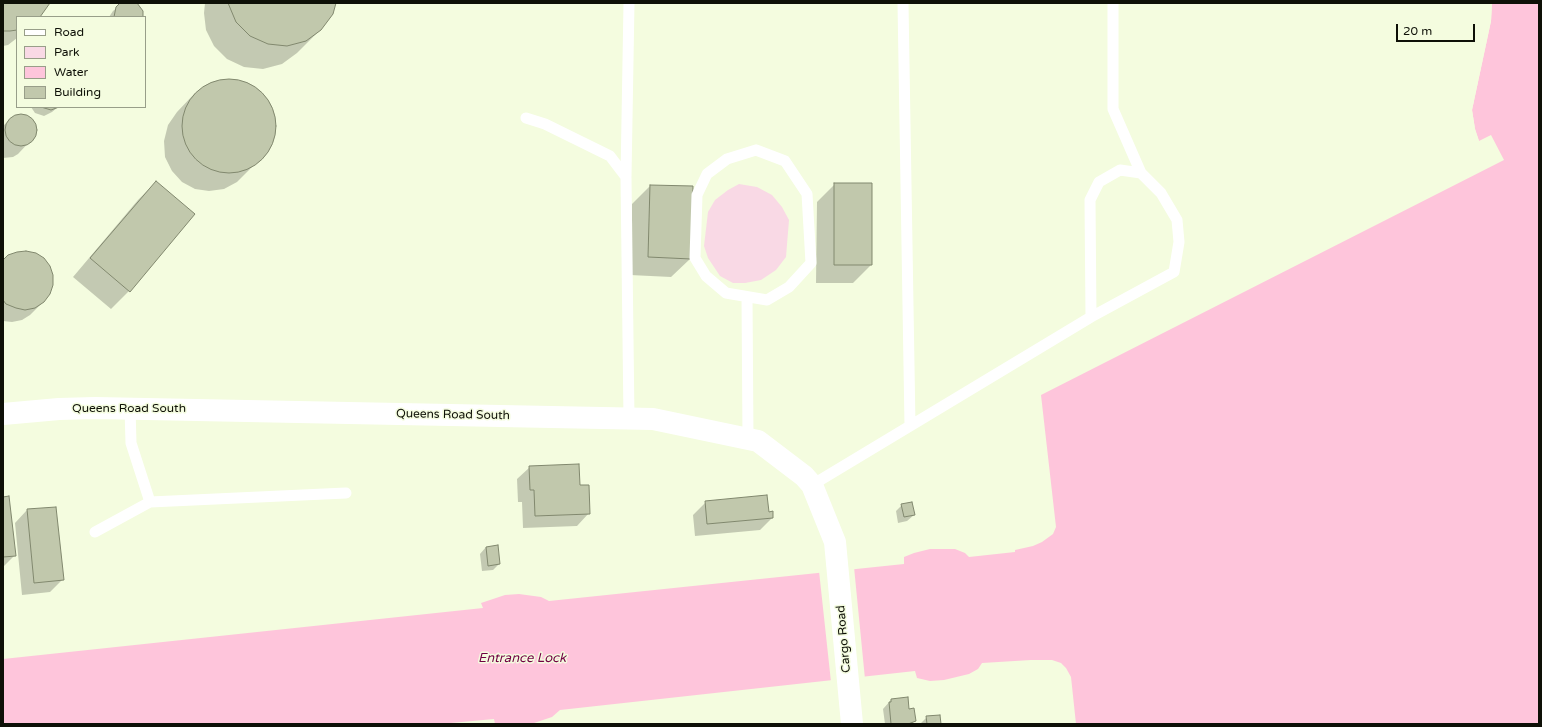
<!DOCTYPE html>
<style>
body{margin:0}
#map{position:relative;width:1542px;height:727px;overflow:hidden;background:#f4fcdf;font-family:"Varela Round",sans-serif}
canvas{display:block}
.frame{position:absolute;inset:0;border:4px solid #0e1007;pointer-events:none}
.legend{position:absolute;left:16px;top:16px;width:130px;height:92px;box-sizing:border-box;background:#f4fcdf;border:1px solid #989e89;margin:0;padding:5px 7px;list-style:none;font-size:12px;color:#0e1007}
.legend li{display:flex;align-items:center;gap:8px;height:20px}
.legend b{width:20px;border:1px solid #989e89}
.scale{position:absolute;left:1396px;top:24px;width:79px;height:18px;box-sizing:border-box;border:2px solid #0e1007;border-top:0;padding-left:5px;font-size:12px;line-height:14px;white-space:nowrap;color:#0e1007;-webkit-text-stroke:3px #f4fcdf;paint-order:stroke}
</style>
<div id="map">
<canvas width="1542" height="727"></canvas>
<div class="frame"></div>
<ul class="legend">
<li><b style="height:5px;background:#fff"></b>Road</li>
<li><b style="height:11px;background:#f9d9e5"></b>Park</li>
<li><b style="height:11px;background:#fec5db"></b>Water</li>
<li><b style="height:11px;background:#c1c8ac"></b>Building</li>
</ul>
<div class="scale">20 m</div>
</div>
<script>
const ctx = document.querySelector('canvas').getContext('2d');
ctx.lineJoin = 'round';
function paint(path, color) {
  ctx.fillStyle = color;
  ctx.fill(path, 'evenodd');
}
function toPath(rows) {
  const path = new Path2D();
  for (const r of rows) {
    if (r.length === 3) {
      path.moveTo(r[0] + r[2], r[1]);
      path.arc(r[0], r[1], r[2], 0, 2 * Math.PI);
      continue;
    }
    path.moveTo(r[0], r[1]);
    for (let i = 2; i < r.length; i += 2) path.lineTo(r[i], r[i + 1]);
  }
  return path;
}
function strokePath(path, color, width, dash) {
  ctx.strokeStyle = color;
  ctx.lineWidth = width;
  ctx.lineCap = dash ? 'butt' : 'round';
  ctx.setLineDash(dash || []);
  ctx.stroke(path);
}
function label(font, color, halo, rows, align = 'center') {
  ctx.font = font + ' "Varela Round",sans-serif';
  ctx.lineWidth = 3;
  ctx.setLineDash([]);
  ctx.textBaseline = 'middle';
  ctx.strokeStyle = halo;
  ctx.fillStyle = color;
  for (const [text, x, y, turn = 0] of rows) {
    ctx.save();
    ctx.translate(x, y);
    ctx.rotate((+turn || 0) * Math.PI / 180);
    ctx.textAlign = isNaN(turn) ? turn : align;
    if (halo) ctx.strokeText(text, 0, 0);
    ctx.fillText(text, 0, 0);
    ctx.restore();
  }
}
paint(toPath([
 [739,184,757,187,772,195,782,207,789,220,786,257,776,270,761,280,745,283,733,283,720,276,708,258,704,246,708,212,715,200,728,190]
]), '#f9d9e5');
paint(toPath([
 [1492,3,1539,3,1539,724,1076,724,1071,677,1066,668,1061,663,1052,660,1031,660,982,663,978,669,969,674,944,680,930,681,917,678,915,671,560,710,552,717,531,724,495,724,494,719,440,724,3,724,3,659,483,608,481,603,505,595,519,594,541,597,549,601,904,564,904,557,914,553,930,549,955,549,965,553,969,557,1015,552,1015,550,1033,546,1042,542,1053,534,1056,527,1041,395,1504,160,1491,135,1479,141,1475,129,1472,110,1491,21]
]), '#fec5db');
paint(toPath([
 [1490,3,1492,3,1491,21,1472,110,1475,129,1479,141,1477,142,1473,130,1470,110,1489,20],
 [854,567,865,679,831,682,819,571]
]), '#f4fcdf');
paint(toPath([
 [3,3,48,3,39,17,17,17,17,38,8,45,3,46],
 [123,3,134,3,141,17,109,17,113,11],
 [205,3,334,3,321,29,297,53,282,64,263,69,244,67,227,59,214,46,206,30,204,13],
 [223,80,240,81,254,87,266,98,272,111,275,126,273,140,266,153,237,182,224,189,209,191,195,189,182,182,172,171,165,157,164,141,168,125,177,112,195,93,209,84],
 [31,107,58,107,52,112,44,116,35,113],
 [22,115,31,119,36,127,34,137,18,154,13,157,3,158,3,126,13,117],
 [156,182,129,291,111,309,73,277,138,200],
 [835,184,871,184,871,265,853,283,816,283,817,202],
 [650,186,690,259,671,277,630,275,632,204],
 [3,261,43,302,30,315,22,320,12,322,3,321],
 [530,467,579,486,589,513,577,526,523,528,522,502,518,502,517,479],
 [3,498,15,555,3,567],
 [706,502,768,513,772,518,760,530,695,536,693,515],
 [902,505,914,515,907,521,898,523,896,511],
 [27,510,62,580,50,592,22,595,15,523],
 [497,546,499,564,493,570,482,571,480,554,486,547],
 [891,700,909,711,915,721,911,724,885,724,883,709],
 [927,717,940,724,920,724]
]), '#0003');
const building = toPath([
 [3,3,50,3,40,17,17,17,17,30,10,31,3,31,3,3],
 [120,3,137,3,143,11,143,17,114,17,116,7,120,3],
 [228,3,336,3,333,14,321,30,306,41,287,46,268,44,250,36,236,22,228,3],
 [229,126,47],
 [41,107,59,107,51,110,41,107],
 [21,130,16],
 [156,181,195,214,130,292,90,258,156,181],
 [834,183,872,183,872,265,834,265,834,183],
 [650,185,693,186,691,259,648,257,650,185],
 [26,251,36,253,44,258,50,266,53,275,53,285,50,294,44,302,35,308,25,310,16,308,6,304,3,300,3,260,8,255,17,252,26,251],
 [579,464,580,485,589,485,590,514,535,516,534,490,530,490,529,466,579,464],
 [767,495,769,512,773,511,773,518,707,524,705,501,767,495],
 [9,496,16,556,3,557,3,497,9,496],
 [912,502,915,515,904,517,901,504,912,502],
 [56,507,64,580,34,583,27,509,56,507],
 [498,545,500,564,488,566,486,547,498,545],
 [908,697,909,709,914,708,916,721,908,724,891,724,889,702,891,702,891,699,908,697],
 [940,715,941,724,927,724,926,716,940,715]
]);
paint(building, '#c1c8ac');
strokePath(building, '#81886e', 1);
strokePath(toPath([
 [903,3,910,426],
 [1113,3,1113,109,1141,173],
 [526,118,545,124,610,156,626,177,629,419],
 [756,150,785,161,807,194,811,263,789,287,767,300,726,293,706,276,695,258,697,195,707,174,727,159,756,150],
 [626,177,629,3],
 [747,297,748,439],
 [130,408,131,443,150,502,346,493],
 [812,485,1091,317,1174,272,1179,242,1177,220,1161,193,1141,173,1120,170,1099,182,1090,200,1091,317],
 [95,532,150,502]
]), '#fff', 11);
strokePath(toPath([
 [3,414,59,409,95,408,653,419,758,441,804,476,812,485,835,542,852,724]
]), '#fff', 22);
label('12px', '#0e1007', '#f4fcdf', [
 ["Queens Road South",129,409],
 ["Queens Road South",453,415,1],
 ["Cargo Road",844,639,-95]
]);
label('italic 13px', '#710043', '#f4fcdf', [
 ["Entrance Lock",522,659]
]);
</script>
